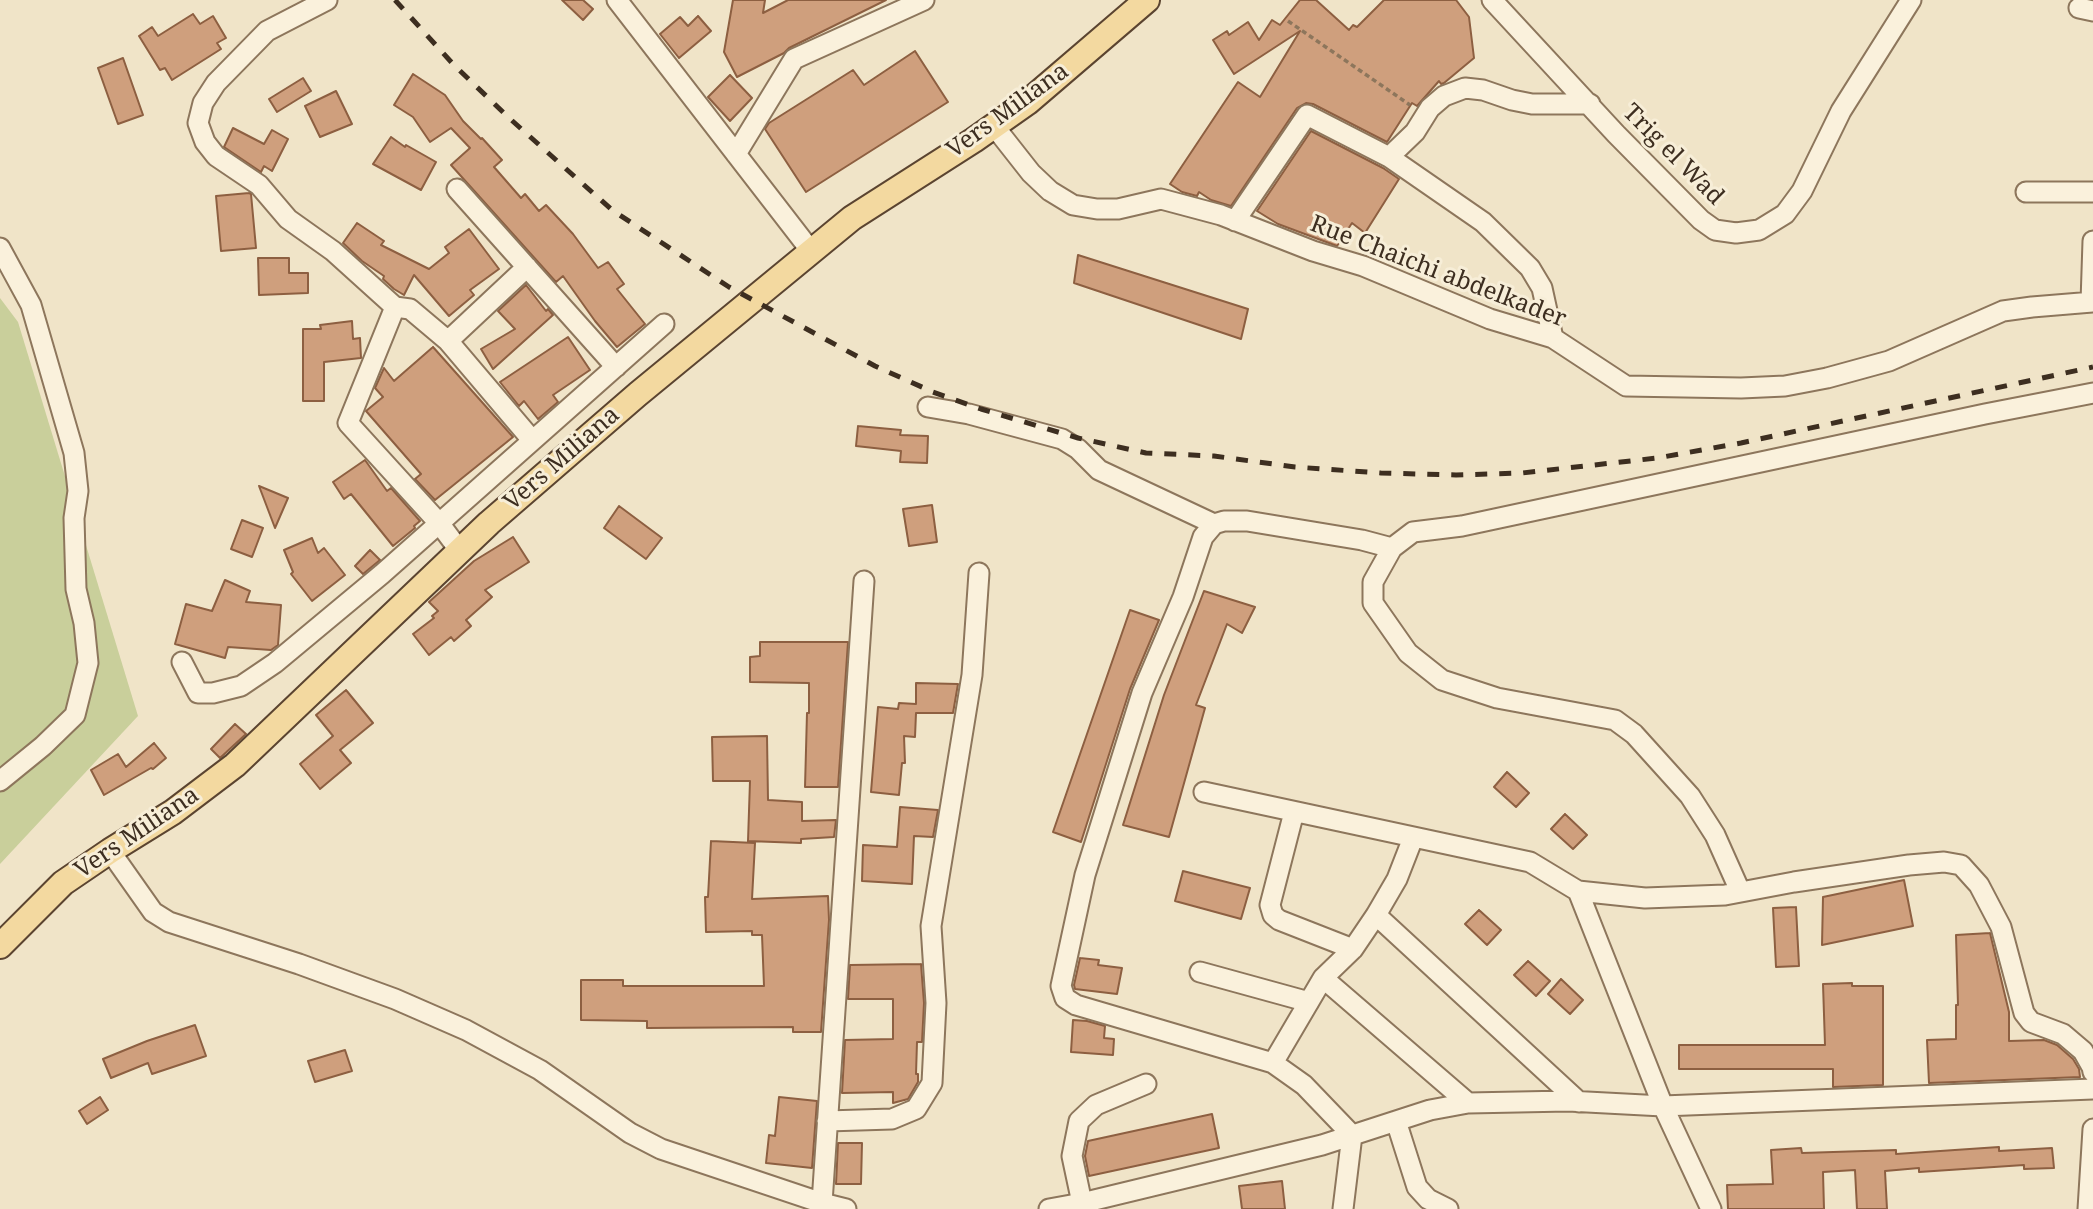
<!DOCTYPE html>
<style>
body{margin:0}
canvas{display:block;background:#f0e4c8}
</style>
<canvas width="2093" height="1209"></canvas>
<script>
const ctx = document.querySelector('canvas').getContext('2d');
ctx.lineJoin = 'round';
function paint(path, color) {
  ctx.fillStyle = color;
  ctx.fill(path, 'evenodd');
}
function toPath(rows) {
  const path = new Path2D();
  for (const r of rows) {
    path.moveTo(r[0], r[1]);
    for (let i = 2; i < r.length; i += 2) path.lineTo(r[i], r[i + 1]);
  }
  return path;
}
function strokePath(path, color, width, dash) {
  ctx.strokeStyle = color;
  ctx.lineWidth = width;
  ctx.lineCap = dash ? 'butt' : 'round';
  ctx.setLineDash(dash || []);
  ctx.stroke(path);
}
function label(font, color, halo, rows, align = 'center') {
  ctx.font = font + ' "Noto Serif",serif';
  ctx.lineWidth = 6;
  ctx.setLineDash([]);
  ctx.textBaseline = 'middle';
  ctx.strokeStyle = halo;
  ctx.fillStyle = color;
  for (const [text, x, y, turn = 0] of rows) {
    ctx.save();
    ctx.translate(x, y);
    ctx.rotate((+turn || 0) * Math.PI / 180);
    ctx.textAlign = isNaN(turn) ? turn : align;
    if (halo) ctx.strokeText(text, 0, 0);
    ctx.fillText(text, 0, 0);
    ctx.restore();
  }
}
paint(toPath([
 [0,298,18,322,138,716,0,864]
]), '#c9cf9b');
const building = toPath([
 [562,0,583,0,593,9,583,20,562,0],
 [733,0,765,0,763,13,788,0,886,0,789,48,784,53,737,77,724,52,733,0],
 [1300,0,1316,0,1349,30,1353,25,1357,27,1384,0,1456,0,1469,17,1474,58,1444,83,1441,84,1439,81,1417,106,1412,103,1387,142,1313,104,1306,103,1297,108,1231,206,1211,200,1199,192,1197,196,1182,192,1170,184,1238,82,1260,97,1300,31,1234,74,1213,40,1227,31,1229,35,1248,22,1259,40,1272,20,1280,25,1300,0],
 [193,14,200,24,213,16,226,38,217,43,221,49,172,80,165,68,160,70,139,36,152,27,158,36,193,14],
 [698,16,711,31,679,58,660,34,680,17,688,26,698,16],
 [915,51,948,102,806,192,765,129,769,123,853,70,864,85,915,51],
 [123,58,143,115,118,124,98,68,123,58],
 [413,74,445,95,463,121,481,139,482,138,502,160,494,167,521,198,525,194,539,211,546,205,573,234,598,268,608,262,624,284,617,289,645,324,617,347,595,321,563,276,556,282,451,165,470,148,451,128,430,142,413,117,394,105,413,74],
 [730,75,752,98,730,121,708,97,730,75],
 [303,78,311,91,277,112,269,99,303,78],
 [336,91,352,124,320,137,305,106,336,91],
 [233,128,264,144,272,130,288,139,272,171,264,166,261,172,224,147,233,128],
 [1311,131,1383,168,1399,179,1365,233,1352,223,1337,246,1278,224,1257,211,1311,131],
 [391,137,405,147,406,145,436,162,421,190,373,164,391,137],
 [249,193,251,194,256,248,221,251,216,196,249,193],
 [357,223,384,241,381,245,429,269,449,253,445,247,469,229,499,269,470,290,474,295,449,316,414,275,404,295,394,289,383,279,384,276,362,261,343,243,357,223],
 [1078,255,1248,309,1241,339,1074,283,1078,255],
 [258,258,289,258,289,273,308,273,308,293,259,295,258,258],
 [526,285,546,311,548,309,553,315,493,369,481,349,515,329,498,311,526,285],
 [352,321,353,339,360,338,361,358,324,362,324,401,303,401,303,329,321,329,320,325,352,321],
 [568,337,590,370,553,395,558,402,538,419,524,401,519,406,500,382,568,337],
 [433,347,513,437,435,500,415,479,421,474,366,411,383,397,375,388,384,368,394,381,433,347],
 [858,426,901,430,900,435,928,436,927,463,900,462,901,451,856,446,858,426],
 [365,460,387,491,391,488,420,521,414,526,415,528,393,546,351,494,344,499,333,482,365,460],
 [259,486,288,498,275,528,259,486],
 [932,505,937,542,909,546,903,509,932,505],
 [619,506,662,538,646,559,604,528,619,506],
 [242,520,263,528,252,557,231,549,242,520],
 [513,537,529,562,485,590,492,597,466,620,471,626,454,641,451,637,429,655,413,634,434,618,432,616,438,611,429,602,474,561,513,537],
 [312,538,318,553,324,548,345,575,312,601,291,574,293,572,284,550,312,538],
 [370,550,380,560,363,574,355,566,370,550],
 [225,580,250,591,246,602,281,605,278,645,271,650,228,647,225,658,175,644,186,604,212,611,225,580],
 [1204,591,1255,607,1242,633,1227,624,1196,705,1205,708,1169,837,1123,825,1164,695,1204,591],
 [1130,610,1159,620,1130,689,1081,842,1053,832,1130,610],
 [760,642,848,642,838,787,805,787,807,713,809,713,809,683,750,682,750,657,760,656,760,642],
 [916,683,958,684,953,713,916,713,915,737,904,736,905,763,902,763,899,795,871,792,878,707,898,709,899,703,916,704,916,683],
 [346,690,373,723,340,750,351,763,320,789,300,764,333,736,316,715,346,690],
 [235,724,246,734,220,758,211,749,235,724],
 [767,736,768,800,802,802,802,821,836,820,834,837,801,839,801,843,748,841,750,781,713,781,712,737,767,736],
 [154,743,166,758,153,769,151,768,104,795,91,770,118,754,126,767,154,743],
 [1507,772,1529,793,1516,807,1494,787,1507,772],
 [900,807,938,810,933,837,914,836,912,884,862,881,863,845,897,847,900,807],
 [1565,814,1587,835,1573,849,1551,829,1565,814],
 [711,841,755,843,752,899,828,896,829,920,821,1032,793,1032,793,1027,647,1028,647,1021,581,1020,581,980,623,980,623,986,764,986,762,935,752,935,752,931,706,932,705,897,708,897,711,841],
 [1183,871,1250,888,1241,919,1175,901,1183,871],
 [1904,880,1913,926,1822,945,1823,897,1904,880],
 [1796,907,1799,966,1776,967,1773,908,1796,907],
 [1479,910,1501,930,1487,945,1465,924,1479,910],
 [1990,933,2009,1012,2009,1041,2044,1040,2057,1045,2073,1059,2079,1069,2080,1077,1929,1083,1927,1040,1956,1039,1956,1005,1958,1005,1956,935,1990,933],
 [1080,958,1099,960,1098,965,1122,968,1117,994,1075,989,1074,985,1080,958],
 [1528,961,1550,981,1536,996,1514,975,1528,961],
 [921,964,924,1003,922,1042,917,1042,916,1074,918,1074,918,1082,908,1099,893,1103,893,1092,842,1093,845,1040,893,1039,893,999,848,999,850,965,921,964],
 [1561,979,1583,1000,1570,1014,1548,994,1561,979],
 [1852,983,1852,986,1883,986,1883,1085,1833,1087,1833,1069,1679,1069,1679,1045,1825,1045,1823,984,1852,983],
 [1073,1020,1087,1021,1105,1026,1104,1038,1114,1039,1113,1055,1071,1052,1073,1020],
 [195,1025,206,1056,152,1074,148,1063,111,1078,103,1059,147,1041,195,1025],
 [345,1050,352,1071,315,1082,308,1061,345,1050],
 [100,1097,108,1110,87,1124,79,1111,100,1097],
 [779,1097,817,1101,812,1168,766,1163,769,1135,775,1136,779,1097],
 [1212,1114,1219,1148,1089,1176,1085,1156,1088,1141,1212,1114],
 [838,1143,862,1143,861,1184,836,1184,838,1143],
 [1999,1147,1999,1151,2052,1148,2054,1168,2024,1169,2024,1165,1919,1172,1919,1168,1885,1171,1887,1209,1857,1209,1855,1170,1823,1172,1824,1209,1728,1209,1727,1185,1773,1184,1771,1150,1801,1148,1802,1153,1896,1150,1896,1154,1999,1147],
 [1282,1181,1285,1209,1242,1209,1239,1186,1282,1181]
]);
paint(building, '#cf9f7d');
strokePath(building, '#8d5f41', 2);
const minor = toPath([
 [327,0,267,31,216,83,203,103,198,123,205,142,216,156,259,185,288,219,333,251,395,307],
 [617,0,811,251],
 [1492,0,1616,134,1701,220,1715,230,1736,233,1759,230,1785,214,1802,191,1841,111,1911,0],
 [2079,8,2093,11],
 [994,126,1031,173,1050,191,1073,205,1097,209,1118,209,1161,199,1221,215,1313,251,1363,266,1490,319,1553,338,1626,386,1741,388,1785,386,1827,378,1889,361,2003,311,2032,307,2093,302],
 [736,154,794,59,924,0],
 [1389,157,1415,132,1430,108,1444,96,1465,88,1483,90,1512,100,1532,104,1590,104],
 [457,189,616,367],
 [2026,192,2093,192],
 [1235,221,1307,115,1389,157,1483,222,1530,268,1542,288,1553,338],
 [0,248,31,305,74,453,78,491,74,518,76,589,84,623,88,663,75,715,43,746,0,781],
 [2091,302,2093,241],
 [448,341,527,267],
 [928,407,969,414,1062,439,1078,449,1099,470,1214,524],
 [1392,548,1373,582,1373,603,1408,653,1442,680,1497,698,1615,720,1634,734,1690,796,1715,835,1740,891],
 [460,551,439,523,348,423,395,307,410,309,448,341,532,440],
 [182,662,198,693,213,693,241,686,275,663,382,574,664,324],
 [1204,792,1530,862,1578,891,1645,898,1725,895,1794,882,1909,865,1944,862,1961,865,1979,885,2001,927,2024,1013,2031,1022,2063,1034,2083,1051,2092,1067,2093,1072],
 [1294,812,1270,905,1273,915,1279,920,1353,949],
 [110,851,153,912,169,922,299,964,395,999,466,1030,540,1070,630,1133,661,1149,822,1203,846,1209],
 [1578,891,1663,1106,1711,1209],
 [1376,915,1579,1102],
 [1200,972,1309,1002],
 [1323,978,1468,1103],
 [1273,1063,1323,978,1353,949,1376,915,1397,879,1413,838],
 [827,1121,892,1119,916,1109,932,1083,936,1003,931,926,972,675,979,573],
 [1396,1121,1417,1187,1428,1199,1448,1209],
 [822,1203,864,581],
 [1082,1203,1072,1156,1079,1121,1096,1105,1146,1084],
 [1049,1209,1082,1203,1322,1145,1430,1110,1468,1103,1568,1101,1663,1106,2093,1089],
 [1343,1209,1352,1135,1304,1085,1273,1063,1076,1005,1065,998,1061,986,1085,875,1142,693,1183,597,1203,537,1214,524,1224,521,1247,521,1362,540,1392,548,1413,532,1462,526,1985,414,2093,393],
 [2088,1209,2093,1129]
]);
const major = toPath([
 [0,946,63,883,110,851,173,812,235,765,489,523,638,394,852,218,974,140,1028,102,1147,0]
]);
strokePath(minor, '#8d765c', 23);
strokePath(major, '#5b4430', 28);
strokePath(toPath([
 [1288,21,1410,105]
]), '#8d765c', 3.5, [5, 3.5]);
strokePath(minor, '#faf1dc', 19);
strokePath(major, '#f3d9a0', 24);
strokePath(toPath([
 [395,0,453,64,508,117,612,210,729,287,875,366,933,392,981,409,1078,438,1146,453,1214,456,1295,467,1381,473,1456,475,1522,473,1657,458,1741,443,2093,367]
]), '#3d2e20', 5, [12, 12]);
label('24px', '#3d2e20', '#f7eed8', [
 ["Vers Miliana",1008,111,-36],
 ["Trig el Wad",1673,155,45],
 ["Rue Chaichi abdelkader",1438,272,21],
 ["Vers Miliana",562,459,-41],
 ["Vers Miliana",137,833,-34]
]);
</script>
